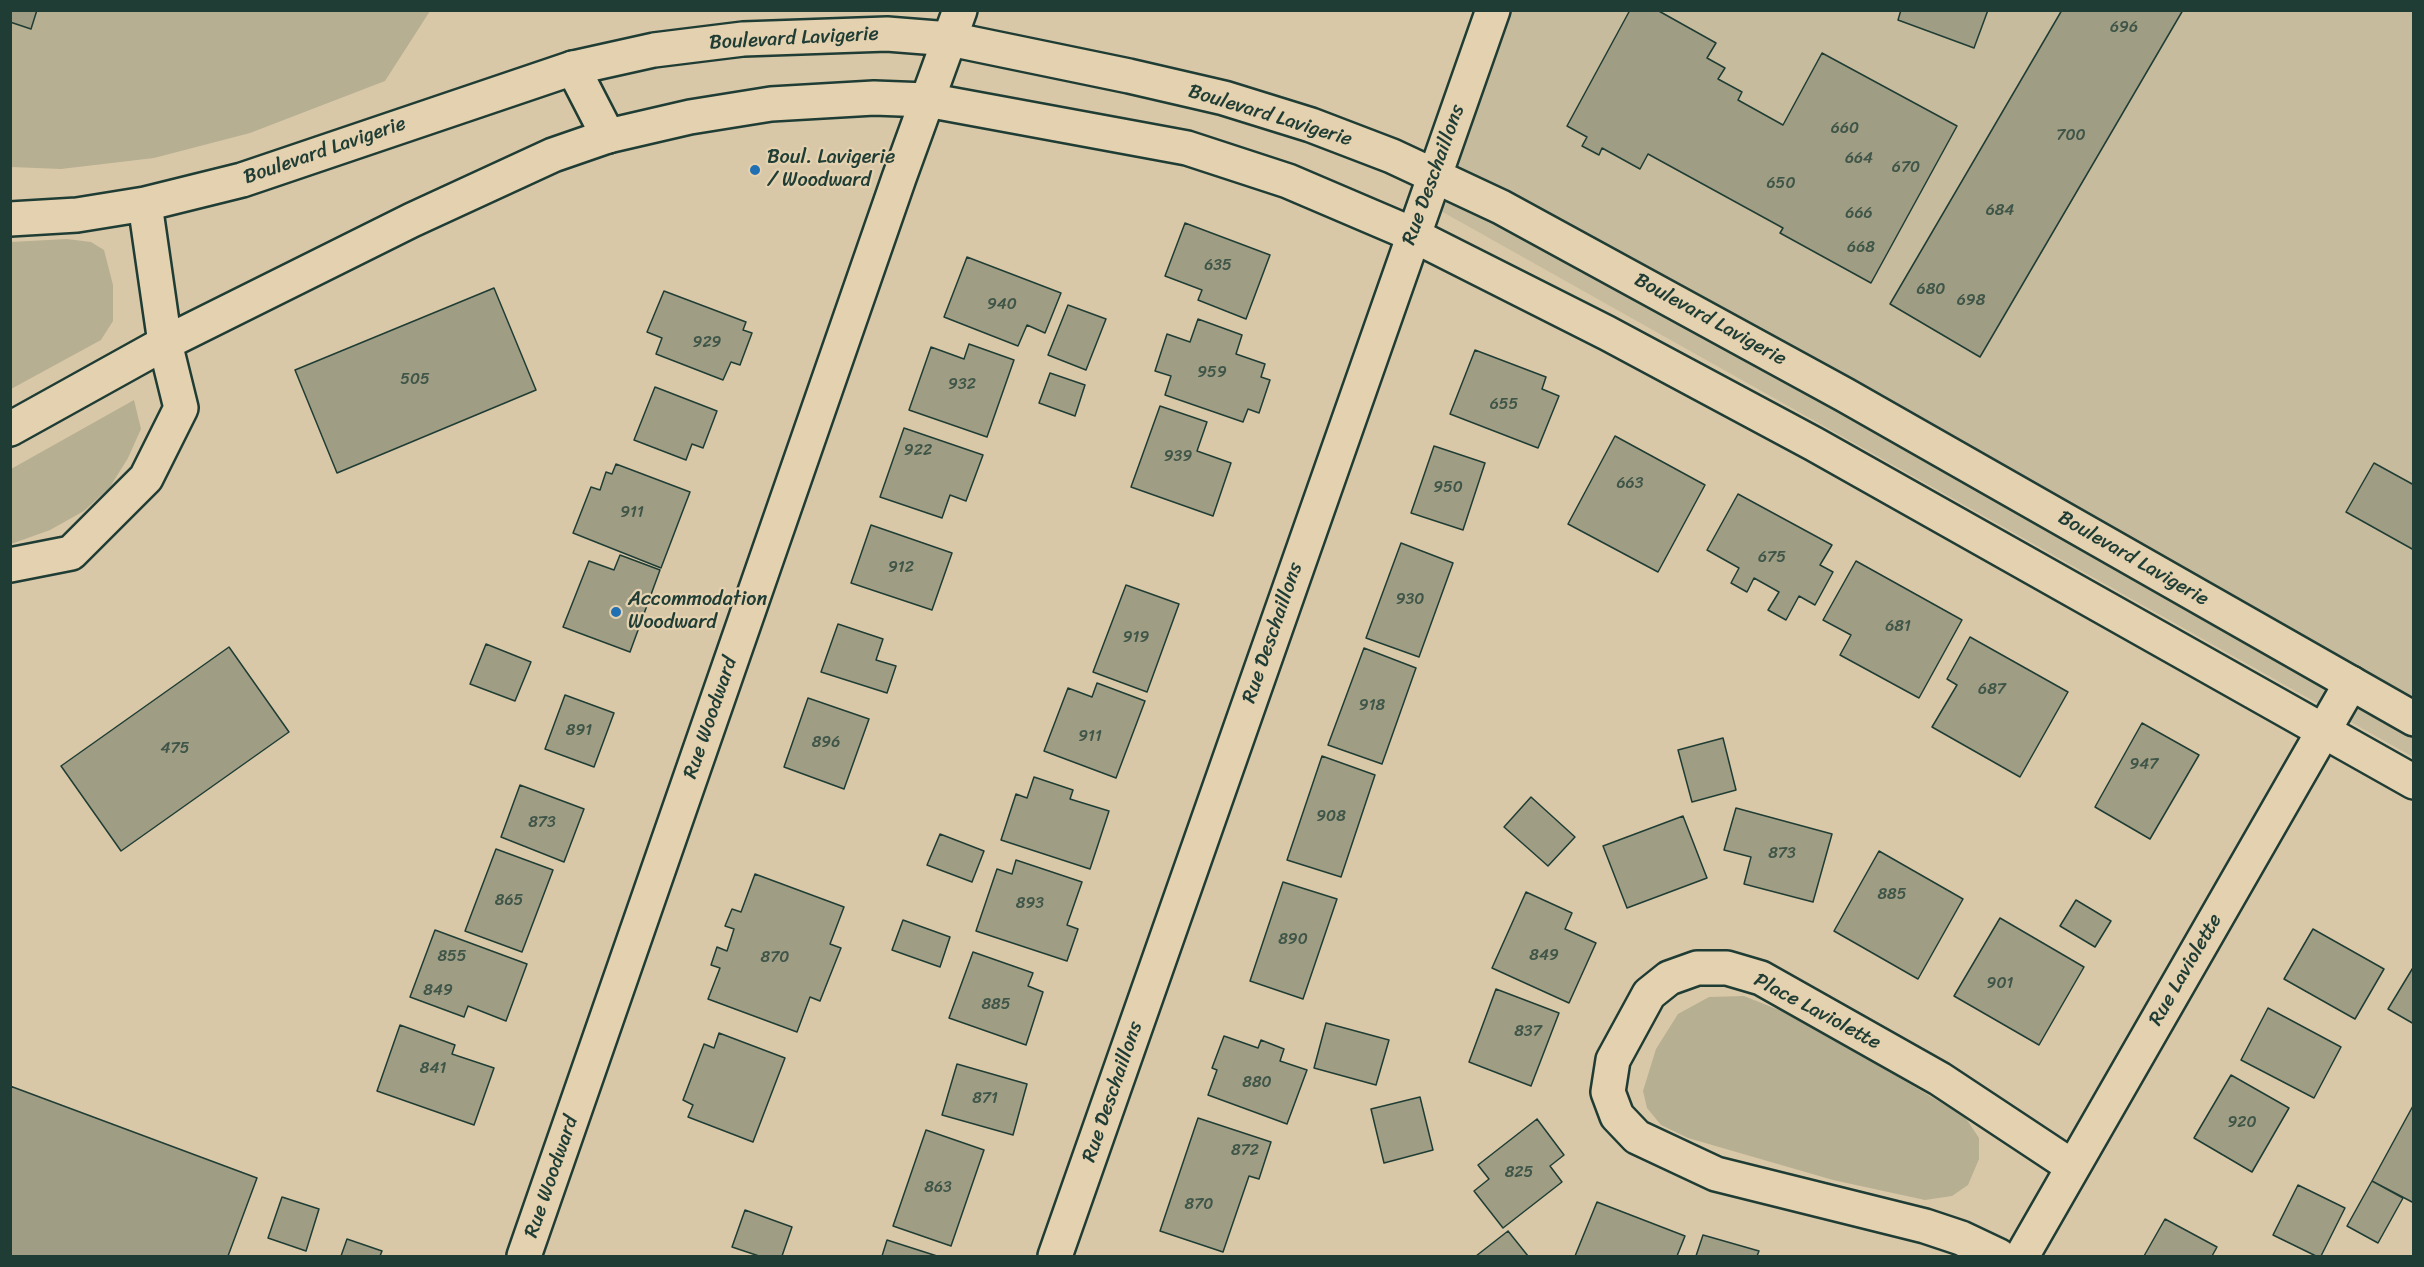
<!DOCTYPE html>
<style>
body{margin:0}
#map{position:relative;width:2424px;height:1267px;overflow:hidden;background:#d8c8a8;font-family:Sriracha,sans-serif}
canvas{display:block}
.frame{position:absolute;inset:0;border:12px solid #1f3d34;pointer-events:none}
</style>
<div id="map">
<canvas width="2424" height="1267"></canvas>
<div class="frame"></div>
</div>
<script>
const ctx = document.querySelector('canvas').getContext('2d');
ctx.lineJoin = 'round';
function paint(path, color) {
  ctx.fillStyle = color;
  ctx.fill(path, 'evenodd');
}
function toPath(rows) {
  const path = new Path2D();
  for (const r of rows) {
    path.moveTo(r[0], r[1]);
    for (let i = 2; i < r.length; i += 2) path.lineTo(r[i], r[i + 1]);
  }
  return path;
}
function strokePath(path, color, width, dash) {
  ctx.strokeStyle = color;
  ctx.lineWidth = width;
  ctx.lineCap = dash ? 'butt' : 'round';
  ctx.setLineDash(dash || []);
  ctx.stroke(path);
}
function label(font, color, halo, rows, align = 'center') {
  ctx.font = font + ' Sriracha,sans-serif';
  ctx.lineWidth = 4.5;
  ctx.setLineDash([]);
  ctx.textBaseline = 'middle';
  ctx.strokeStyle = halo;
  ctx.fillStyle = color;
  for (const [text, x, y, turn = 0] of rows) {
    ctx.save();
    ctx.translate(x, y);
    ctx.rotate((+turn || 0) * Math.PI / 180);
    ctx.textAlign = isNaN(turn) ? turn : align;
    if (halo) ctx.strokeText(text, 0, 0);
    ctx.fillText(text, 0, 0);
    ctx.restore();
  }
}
paint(toPath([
 [1500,11,2413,11,2413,757,1432,206]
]), '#c7bb9d');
paint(toPath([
 [11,11,430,11,385,81,250,133,154,158,61,169,11,167],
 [67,239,91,242,104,250,113,285,113,321,101,340,11,389,11,242],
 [134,400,141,429,128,458,110,487,84,511,50,530,11,544,11,469],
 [1744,996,1799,1018,1965,1117,1979,1138,1979,1159,1968,1185,1952,1196,1925,1200,1833,1180,1688,1138,1661,1125,1647,1108,1643,1091,1656,1049,1678,1014,1709,997]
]), '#b6af92');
const building = toPath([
 [10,10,37,10,31,29,10,22,10,10],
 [1630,10,1657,10,1716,43,1707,58,1725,68,1718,79,1742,92,1738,100,1783,125,1822,53,1957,126,1871,283,1780,233,1783,228,1648,154,1640,169,1602,148,1599,155,1582,146,1587,137,1567,126,1630,10],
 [1901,10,1988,10,1974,48,1898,20,1901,10],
 [2062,10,2183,10,1980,357,1890,304,2062,10],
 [1185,223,1270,255,1246,319,1198,300,1202,290,1165,276,1185,223],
 [967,257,1061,293,1045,333,1027,325,1018,346,944,317,967,257],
 [494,288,536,390,337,473,295,370,494,288],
 [664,291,746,322,743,330,752,333,740,365,731,362,723,380,656,354,662,338,647,332,664,291],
 [1068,305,1106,319,1086,370,1048,355,1068,305],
 [1198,319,1242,335,1236,354,1265,364,1261,377,1270,380,1259,413,1248,409,1243,422,1165,395,1171,376,1155,371,1167,334,1190,342,1198,319],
 [969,344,1014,360,987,437,909,410,931,347,964,359,969,344],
 [1475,350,1546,377,1542,389,1559,396,1538,448,1450,414,1475,350],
 [1050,373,1085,385,1075,416,1039,403,1050,373],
 [655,387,717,411,703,448,692,444,686,460,634,440,655,387],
 [1160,406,1207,422,1197,451,1231,463,1213,516,1131,487,1160,406],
 [904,428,983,455,966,501,950,495,942,518,880,497,904,428],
 [1615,436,1705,485,1658,572,1568,524,1615,436],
 [1434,446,1485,463,1463,530,1411,513,1434,446],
 [2374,463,2414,485,2414,550,2346,512,2374,463],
 [616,464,690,492,661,568,573,533,591,487,600,490,606,472,612,474,616,464],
 [1738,494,1832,545,1820,565,1833,572,1815,605,1799,596,1786,620,1768,610,1779,592,1754,578,1747,592,1731,583,1739,568,1707,550,1738,494],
 [871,525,952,553,932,610,851,583,871,525],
 [1401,543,1453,563,1419,657,1366,638,1401,543],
 [620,555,660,570,630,652,563,627,589,561,614,570,620,555],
 [1856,561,1962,620,1919,698,1840,655,1851,635,1823,620,1856,561],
 [1126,585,1179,604,1147,692,1093,672,1126,585],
 [838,624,883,639,876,660,896,666,887,693,821,672,838,624],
 [1970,637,2068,692,2020,777,1932,727,1957,685,1947,679,1970,637],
 [486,644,531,662,515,701,470,684,486,644],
 [229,647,289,732,121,851,61,766,229,647],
 [1364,648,1416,668,1382,764,1328,745,1364,648],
 [1097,683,1145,701,1116,778,1044,751,1068,688,1092,697,1097,683],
 [565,695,614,713,594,767,545,749,565,695],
 [808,698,869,719,844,789,784,767,808,698],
 [2142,723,2199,755,2150,839,2095,807,2142,723],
 [1723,738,1736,790,1692,802,1678,750,1723,738],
 [1322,756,1375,775,1341,877,1287,860,1322,756],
 [1034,777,1073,790,1070,799,1109,811,1090,869,1001,840,1016,794,1027,798,1034,777],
 [520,785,584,809,564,862,501,837,520,785],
 [1531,797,1575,837,1548,866,1504,827,1531,797],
 [1736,808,1832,834,1813,902,1744,884,1751,857,1724,850,1736,808],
 [1683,816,1707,878,1627,908,1603,846,1683,816],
 [940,834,984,851,972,882,927,865,940,834],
 [496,849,553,870,522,952,465,931,496,849],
 [1879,851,1963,899,1918,979,1834,931,1879,851],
 [1016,860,1082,882,1067,925,1078,929,1067,961,976,931,997,869,1012,874,1016,860],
 [755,874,844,907,830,944,841,948,820,1001,810,997,797,1032,708,999,720,968,711,965,717,947,727,951,734,929,725,926,732,909,741,912,755,874],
 [1283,882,1337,899,1303,999,1250,981,1283,882],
 [1526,892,1572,913,1565,929,1596,943,1569,1003,1492,968,1526,892],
 [2076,900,2111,921,2095,947,2060,926,2076,900],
 [2000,918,2084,967,2039,1045,1954,996,2000,918],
 [903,920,950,937,940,967,892,950,903,920],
 [2313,929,2384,969,2355,1019,2284,979,2313,929],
 [435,930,527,964,506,1021,468,1006,464,1017,410,997,435,930],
 [973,952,1033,973,1028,986,1043,992,1026,1045,949,1018,973,952],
 [2414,966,2414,1024,2388,1009,2414,966],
 [1496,989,1559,1013,1531,1086,1469,1062,1496,989],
 [2268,1008,2341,1047,2314,1098,2241,1060,2268,1008],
 [1326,1023,1389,1040,1376,1085,1314,1068,1326,1023],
 [400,1025,455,1045,452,1054,494,1068,474,1125,377,1091,400,1025],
 [719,1033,785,1058,753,1142,688,1117,693,1105,683,1100,704,1044,714,1048,719,1033],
 [1224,1036,1258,1048,1261,1040,1284,1049,1280,1061,1307,1070,1287,1124,1208,1095,1217,1070,1212,1068,1224,1036],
 [957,1064,1027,1084,1013,1135,942,1115,957,1064],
 [2231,1075,2289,1108,2252,1172,2194,1138,2231,1075],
 [10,1086,257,1178,228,1256,10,1256,10,1086],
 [1420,1097,1433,1150,1384,1163,1371,1109,1420,1097],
 [2414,1104,2414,1203,2372,1181,2414,1104],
 [1198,1118,1271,1142,1259,1179,1249,1176,1223,1252,1160,1231,1198,1118],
 [1537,1119,1564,1155,1550,1166,1562,1182,1503,1228,1474,1191,1489,1179,1478,1165,1537,1119],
 [926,1130,984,1150,951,1246,893,1226,926,1130],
 [2372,1181,2403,1198,2378,1243,2347,1226,2372,1181],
 [2298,1185,2345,1208,2321,1256,2316,1256,2273,1235,2298,1185],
 [282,1197,319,1209,306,1251,268,1238,282,1197],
 [1597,1202,1685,1236,1677,1256,1575,1256,1597,1202],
 [745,1210,792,1227,782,1256,759,1256,732,1247,745,1210],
 [2165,1219,2217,1247,2212,1256,2144,1256,2165,1219],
 [1508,1231,1528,1256,1476,1256,1508,1231],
 [1703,1235,1759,1251,1757,1256,1696,1256,1703,1235],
 [347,1239,382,1251,380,1256,341,1256,347,1239],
 [887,1240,937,1256,882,1256,887,1240]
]);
paint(building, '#9f9d83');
strokePath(building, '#1f3d34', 1.5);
const minor = toPath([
 [573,68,608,136],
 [10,565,71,553,146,478,181,408,165,343],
 [524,1256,899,178,960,10],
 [1055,1256,1493,10],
 [1999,1256,1961,1238,1925,1226,1716,1174,1637,1137,1617,1116,1608,1092,1613,1060,1649,994,1669,978,1697,968,1727,968,1761,978,1940,1079,2073,1167],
 [2022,1256,2351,683]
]);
const major = toPath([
 [145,204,165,343],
 [10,219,77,215,145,204,242,180,573,68,654,50,743,39,887,34,950,39,1129,76,1224,98,1311,125,1392,156,1501,207,1845,395,2414,719],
 [10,429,165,343,412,220,553,155,608,136,690,117,771,104,874,98,927,100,1187,148,1288,181,1405,231,1607,333,1814,444,2414,782]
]);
strokePath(minor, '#1f3d34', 38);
strokePath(major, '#1f3d34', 38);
strokePath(minor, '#e4d1af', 33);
strokePath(major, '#e4d1af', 33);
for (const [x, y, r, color] of [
 [755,170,6,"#1f6fb2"],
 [616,612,6,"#1f6fb2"]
]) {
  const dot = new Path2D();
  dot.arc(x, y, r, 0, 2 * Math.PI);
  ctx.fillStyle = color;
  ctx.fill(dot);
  strokePath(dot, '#e4d1af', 2);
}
label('16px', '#3f5548', null, [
 ["696",2124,28],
 ["660",1845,129],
 ["700",2071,136],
 ["664",1859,159],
 ["670",1906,168],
 ["650",1781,184],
 ["684",2000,211],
 ["666",1859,214],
 ["668",1861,248],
 ["635",1218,266],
 ["680",1931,290],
 ["698",1971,301],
 ["940",1002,305],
 ["929",707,343],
 ["959",1212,373],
 ["505",415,380],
 ["932",962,385],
 ["655",1504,405],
 ["922",918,451],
 ["939",1178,457],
 ["663",1630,484],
 ["950",1448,488],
 ["911",632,513],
 ["675",1772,558],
 ["912",901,568],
 ["930",1410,600],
 ["681",1898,627],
 ["919",1136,638],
 ["687",1992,690],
 ["918",1372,706],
 ["891",579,731],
 ["911",1090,737],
 ["896",826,743],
 ["475",175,749],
 ["947",2144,765],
 ["908",1331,817],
 ["873",542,823],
 ["873",1782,854],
 ["885",1892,895],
 ["865",509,901],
 ["893",1030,904],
 ["890",1293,940],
 ["849",1544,956],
 ["855",452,957],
 ["870",775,958],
 ["901",2000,984],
 ["849",438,991],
 ["885",996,1005],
 ["837",1528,1032],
 ["841",433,1069],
 ["880",1257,1083],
 ["871",985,1099],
 ["920",2242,1123],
 ["872",1245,1151],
 ["825",1519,1173],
 ["863",938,1188],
 ["870",1199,1205]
]);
label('20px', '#1f3d34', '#e4d1af', [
 ["Boulevard Lavigerie",794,39,-3],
 ["Boulevard Lavigerie",1270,116,17],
 ["Boulevard Lavigerie",325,151,-19],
 ["Rue Deschaillons",1434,175,-70],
 ["Boulevard Lavigerie",1710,320,29],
 ["Boulevard Lavigerie",2133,559,30],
 ["Rue Deschaillons",1273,633,-71],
 ["Rue Woodward",711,718,-71],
 ["Rue Laviolette",2186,970,-60],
 ["Place Laviolette",1817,1012,28],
 ["Rue Deschaillons",1113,1092,-71],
 ["Rue Woodward",552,1177,-71]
]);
label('20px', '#1f3d34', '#e4d1af', [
 ["Boul. Lavigerie",767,158],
 ["/ Woodward",767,181],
 ["Accommodation",628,600],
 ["Woodward",628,623]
], 'left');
</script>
